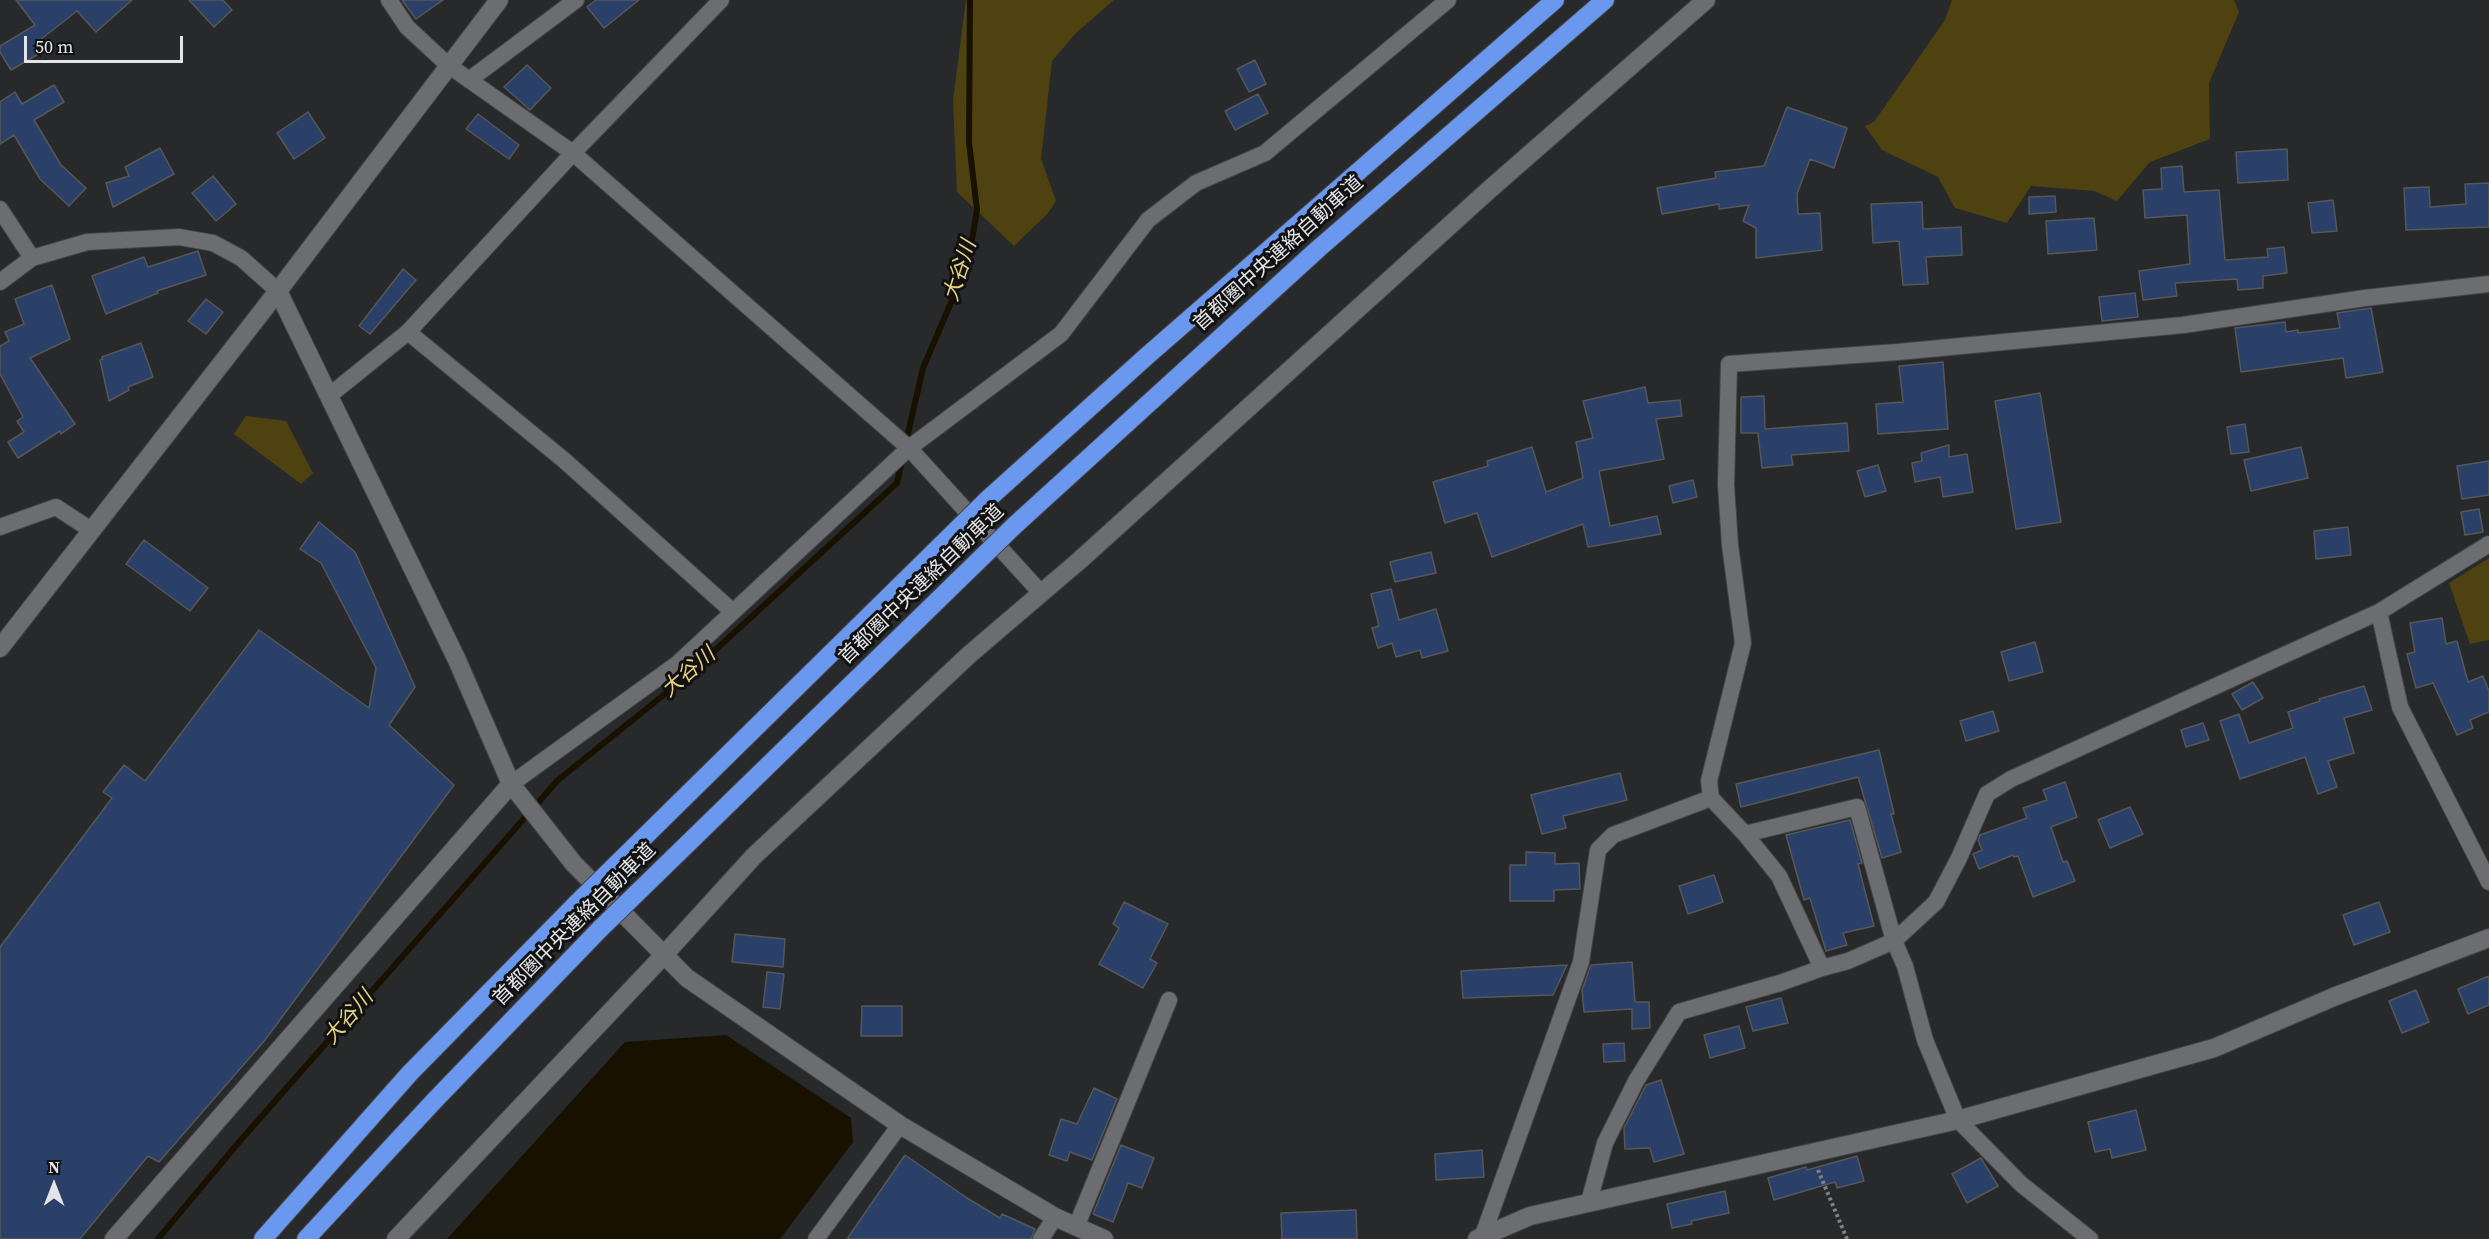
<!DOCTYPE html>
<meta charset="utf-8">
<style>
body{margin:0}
#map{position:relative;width:2489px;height:1239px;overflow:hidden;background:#27292b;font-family:"Source Serif 4",serif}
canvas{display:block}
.north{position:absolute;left:24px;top:1155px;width:60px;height:60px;-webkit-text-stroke:4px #111112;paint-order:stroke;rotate:0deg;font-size:16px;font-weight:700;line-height:24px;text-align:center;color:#e3e4e6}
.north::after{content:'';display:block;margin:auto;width:21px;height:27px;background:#e3e4e6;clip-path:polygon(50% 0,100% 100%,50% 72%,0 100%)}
.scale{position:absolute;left:24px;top:36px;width:159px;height:27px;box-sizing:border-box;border:3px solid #e3e4e6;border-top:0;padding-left:8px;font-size:18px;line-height:21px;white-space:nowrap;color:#e3e4e6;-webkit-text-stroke:4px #111112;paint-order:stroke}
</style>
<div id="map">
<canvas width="2489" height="1239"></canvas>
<div class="north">N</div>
<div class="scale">50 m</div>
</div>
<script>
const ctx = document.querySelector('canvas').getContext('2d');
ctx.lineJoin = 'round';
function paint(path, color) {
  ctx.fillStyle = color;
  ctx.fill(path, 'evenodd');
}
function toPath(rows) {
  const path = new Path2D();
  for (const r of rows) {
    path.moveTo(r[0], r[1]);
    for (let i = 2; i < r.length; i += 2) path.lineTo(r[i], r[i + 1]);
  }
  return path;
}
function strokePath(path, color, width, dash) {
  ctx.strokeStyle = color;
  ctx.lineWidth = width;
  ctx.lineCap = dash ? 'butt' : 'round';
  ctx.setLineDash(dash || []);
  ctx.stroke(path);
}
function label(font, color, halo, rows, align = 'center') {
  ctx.font = font + ' "Source Serif 4","Noto Sans JP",serif';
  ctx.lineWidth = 6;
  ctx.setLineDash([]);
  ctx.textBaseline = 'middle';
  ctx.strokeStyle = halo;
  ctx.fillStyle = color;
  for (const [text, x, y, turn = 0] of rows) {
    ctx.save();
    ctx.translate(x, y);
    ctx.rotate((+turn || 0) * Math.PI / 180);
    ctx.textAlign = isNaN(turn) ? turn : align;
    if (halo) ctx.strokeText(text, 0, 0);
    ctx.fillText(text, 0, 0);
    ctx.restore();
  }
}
paint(toPath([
 [966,0,1114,0,1076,33,1052,61,1041,159,1056,201,1048,213,1014,246,957,192,953,100],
 [1952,0,2234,0,2239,12,2209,83,2210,139,2150,162,2117,201,2094,191,2031,186,2007,223,1955,208,1938,177,1882,150,1865,126,1874,122,1945,20],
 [246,416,286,421,313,473,301,484,234,434],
 [2489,558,2489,640,2470,644,2449,583]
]), '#4e4211');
paint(toPath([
 [726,1035,851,1118,853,1142,780,1239,447,1239,625,1042]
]), '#181100');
strokePath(toPath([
 [906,442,923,368,968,263,977,210,969,142,970,0],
 [158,1239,239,1142,558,780,686,677,897,483,902,461]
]), '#181100', 6);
const building = toPath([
 [16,0,132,0,96,32,77,11,35,44,40,53,11,70,0,52,0,46,35,25,16,0],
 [189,0,223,0,232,10,214,27,189,0],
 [402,0,443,0,416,19,402,0],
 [596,0,639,0,604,28,587,7,596,0],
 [1255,60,1266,84,1249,92,1237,69,1255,60],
 [527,65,551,88,530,110,504,87,527,65],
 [54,85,64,102,34,120,61,165,86,188,69,206,40,179,14,135,0,144,0,102,15,92,22,104,54,85],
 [1258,94,1268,113,1235,130,1225,111,1258,94],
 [1787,107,1847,128,1834,168,1810,159,1797,194,1798,214,1820,213,1822,250,1756,258,1756,228,1743,221,1749,205,1719,209,1719,204,1662,214,1657,188,1716,178,1715,172,1764,166,1787,107],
 [308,112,325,138,294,159,277,133,308,112],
 [478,114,519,145,509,159,466,129,478,114],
 [160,148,174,174,113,207,106,183,129,176,125,167,160,148],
 [2287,149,2288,180,2238,183,2236,152,2287,149],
 [2182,166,2184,192,2219,190,2225,260,2268,257,2267,249,2284,247,2287,273,2263,276,2263,288,2238,290,2237,279,2175,283,2177,296,2143,300,2139,271,2190,264,2187,215,2145,218,2143,190,2162,189,2161,168,2182,166],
 [213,176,236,204,216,221,192,193,213,176],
 [2489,183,2489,227,2406,230,2404,188,2429,187,2430,207,2466,204,2465,184,2489,183],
 [2055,196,2056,212,2029,214,2029,197,2055,196],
 [2333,200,2337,231,2312,233,2308,203,2333,200],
 [1922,202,1923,229,1961,227,1962,255,1926,257,1928,284,1903,285,1899,241,1873,243,1871,204,1922,202],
 [2094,218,2097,250,2048,254,2046,221,2094,218],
 [198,251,206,275,157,291,158,293,106,314,92,276,144,257,148,267,198,251],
 [403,269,416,280,370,334,359,326,403,269],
 [52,285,70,339,30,358,75,424,61,434,60,431,18,458,8,442,24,432,17,421,23,417,0,374,0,346,9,341,5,332,24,324,15,299,52,285],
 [2135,293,2138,317,2102,321,2099,297,2135,293],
 [206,299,223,312,206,334,188,321,206,299],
 [2371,308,2383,372,2346,378,2343,358,2241,372,2235,328,2285,322,2286,332,2298,330,2298,333,2340,328,2337,313,2371,308],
 [141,343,153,377,128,387,129,390,109,401,100,360,103,359,102,357,141,343],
 [1943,362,1948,429,1878,434,1876,404,1903,402,1899,366,1943,362],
 [1645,387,1648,403,1680,400,1682,416,1656,419,1664,459,1599,471,1610,526,1657,516,1661,534,1588,547,1583,524,1492,557,1477,513,1445,523,1433,482,1488,466,1487,461,1532,447,1546,492,1583,478,1576,442,1593,438,1583,401,1645,387],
 [2040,393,2061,522,2016,529,1995,401,2040,393],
 [1764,396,1765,429,1847,423,1849,451,1791,455,1793,465,1762,468,1758,433,1741,433,1741,397,1764,396],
 [2245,424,2249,452,2231,454,2227,427,2245,424],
 [1949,445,1949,457,1967,454,1973,492,1943,497,1940,477,1915,482,1912,463,1922,461,1921,453,1949,445],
 [2301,447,2308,478,2251,491,2244,460,2301,447],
 [2489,461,2489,495,2462,499,2457,466,2489,461],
 [1878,465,1886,491,1865,497,1857,471,1878,465],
 [1693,480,1697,497,1673,503,1669,486,1693,480],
 [2479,509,2483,532,2465,535,2461,512,2479,509],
 [319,522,355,552,415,687,389,725,454,785,265,1040,159,1162,148,1156,80,1239,0,1239,0,947,112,798,103,792,124,765,145,781,259,630,369,708,376,668,321,563,300,549,319,522],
 [2348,527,2351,555,2316,559,2314,531,2348,527],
 [144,540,208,588,190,611,126,564,144,540],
 [1431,552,1436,573,1395,582,1390,562,1431,552],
 [1391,589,1399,620,1436,609,1448,651,1422,658,1420,650,1396,657,1392,643,1378,648,1372,628,1379,626,1371,594,1391,589],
 [2442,618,2446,644,2457,641,2468,682,2483,676,2489,691,2489,712,2470,720,2473,728,2457,735,2433,683,2416,688,2407,654,2415,652,2410,623,2442,618],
 [2035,642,2043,672,2009,681,2001,652,2035,642],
 [2253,682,2263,698,2242,710,2232,694,2253,682],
 [2364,686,2372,710,2344,718,2354,753,2328,761,2337,787,2318,794,2305,757,2240,779,2220,721,2239,714,2249,743,2293,728,2288,712,2320,701,2319,699,2364,686],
 [1993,711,1999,731,1966,741,1960,721,1993,711],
 [2203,723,2209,740,2186,747,2181,730,2203,723],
 [1879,750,1894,814,1891,814,1901,852,1882,858,1858,777,1741,807,1736,784,1879,750],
 [1620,773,1627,800,1563,816,1566,828,1542,834,1531,795,1620,773],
 [2065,782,2077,817,2051,827,2063,862,2067,861,2075,881,2033,897,2018,856,2014,857,2013,855,1979,869,1973,854,1982,850,1978,840,1980,835,2027,818,2023,808,2047,800,2043,790,2065,782],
 [2130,807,2143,834,2110,848,2098,820,2130,807],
 [1850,820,1862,863,1858,864,1874,926,1843,933,1847,945,1826,951,1810,898,1804,900,1786,835,1850,820],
 [1526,852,1555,853,1555,864,1579,863,1580,889,1554,890,1554,901,1510,901,1510,865,1526,865,1526,852],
 [1714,875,1723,902,1688,914,1679,886,1714,875],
 [1124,902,1168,924,1150,959,1157,963,1143,988,1099,964,1119,928,1113,924,1124,902],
 [2379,902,2390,932,2354,945,2343,915,2379,902],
 [735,934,785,939,783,967,732,962,735,934],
 [1632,962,1635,1002,1649,1002,1650,1028,1632,1029,1632,1009,1584,1012,1582,990,1591,965,1632,962],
 [1567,965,1553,995,1463,998,1461,971,1567,965],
 [767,972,784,974,780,1009,763,1007,767,972],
 [2489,976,2489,1005,2468,1014,2458,989,2489,976],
 [2416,990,2429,1022,2402,1033,2389,1001,2416,990],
 [1781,998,1788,1023,1753,1031,1746,1007,1781,998],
 [862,1006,902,1006,902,1036,861,1036,862,1006],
 [1739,1026,1745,1048,1710,1058,1704,1035,1739,1026],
 [1624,1043,1625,1061,1604,1062,1603,1044,1624,1043],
 [1661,1080,1684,1154,1654,1162,1650,1148,1625,1149,1624,1128,1646,1085,1661,1080],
 [1094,1088,1117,1099,1092,1160,1070,1152,1067,1161,1049,1155,1061,1119,1077,1124,1094,1088],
 [2136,1110,2146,1150,2112,1158,2110,1149,2095,1152,2088,1122,2136,1110],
 [1121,1145,1154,1158,1142,1188,1128,1183,1113,1222,1093,1214,1121,1145],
 [1482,1150,1484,1177,1436,1180,1435,1154,1482,1150],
 [905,1155,967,1198,1000,1218,1002,1214,1035,1229,1031,1239,847,1239,905,1155],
 [1857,1156,1864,1181,1837,1188,1835,1182,1774,1200,1768,1178,1806,1167,1807,1170,1857,1156],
 [1981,1158,1998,1186,1967,1203,1952,1174,1981,1158],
 [1725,1191,1729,1213,1691,1221,1692,1224,1672,1228,1667,1204,1725,1191],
 [1356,1210,1357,1239,1282,1239,1281,1213,1356,1210]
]);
paint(building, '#2a4069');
strokePath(building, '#565759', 1.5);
const minor = toPath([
 [389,0,407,27,448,65,573,153,909,448,1041,593],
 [469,80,576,0],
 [0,209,32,258],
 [0,282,32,258,87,242,179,237,213,243,241,258,278,291],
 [408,332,565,461,733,612],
 [330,395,408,332,573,153,721,0],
 [0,527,56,507,91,530],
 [2379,612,2400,707,2489,882],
 [511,784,677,664,909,448,1061,334,1148,220,1196,183,1265,153,1448,0],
 [1745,834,1857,807,1894,941,1905,966,1925,1040,1958,1120,2021,1184,2090,1239],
 [1822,968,1779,876,1745,834,1711,798,1709,781,1743,643,1730,545,1726,485,1729,364,1898,352,2183,325,2365,298,2489,284],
 [1589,1202,1605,1143,1636,1081,1679,1012,1780,983,1822,968,1848,961,1894,941,1936,902,1959,858,1987,794,2011,779,2379,612,2489,544],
 [1076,1227,1169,1000],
 [1483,1235,1581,962,1598,850,1613,835,1711,798],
 [816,1239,900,1125],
 [1041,1239,1055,1217]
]);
const tertiary = toPath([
 [278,291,457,660,511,784,574,864,687,978,900,1125,1055,1217,1104,1239],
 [0,648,278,291,499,0],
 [114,1239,511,784],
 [396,1239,663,956,754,856,970,654,1080,560,1490,189,1706,0],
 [1477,1239,1530,1216,1958,1120,2214,1048,2336,996,2489,938]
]);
const motorway = toPath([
 [988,499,1148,355,1555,0],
 [1014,526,1318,249,1605,0],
 [263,1239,410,1073,575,905],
 [306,1239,435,1100,600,929]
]);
strokePath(minor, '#434446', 18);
strokePath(tertiary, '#434446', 20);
strokePath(motorway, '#434446', 20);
strokePath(toPath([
 [1818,1170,1847,1239]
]), '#808183', 4, [3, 3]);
strokePath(minor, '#6c6d70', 16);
strokePath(tertiary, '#6c6d70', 18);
strokePath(motorway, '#6a98ee', 18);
const motorwayBridge = toPath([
 [575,905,988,499],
 [600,929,1014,526]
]);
strokePath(motorwayBridge, '#434446', 20, []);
strokePath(motorwayBridge, '#6a98ee', 18);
label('20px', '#e3e4e6', '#111112', [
 ["首都圏中央連絡自動車道",1279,254,-42],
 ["首都圏中央連絡自動車道",922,585,-44],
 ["首都圏中央連絡自動車道",575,925,-45]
]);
label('italic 21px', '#e8d280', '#111112', [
 ["大谷川",961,271,-72],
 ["大谷川",689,673,-41],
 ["大谷川",349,1018,-49]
]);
</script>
